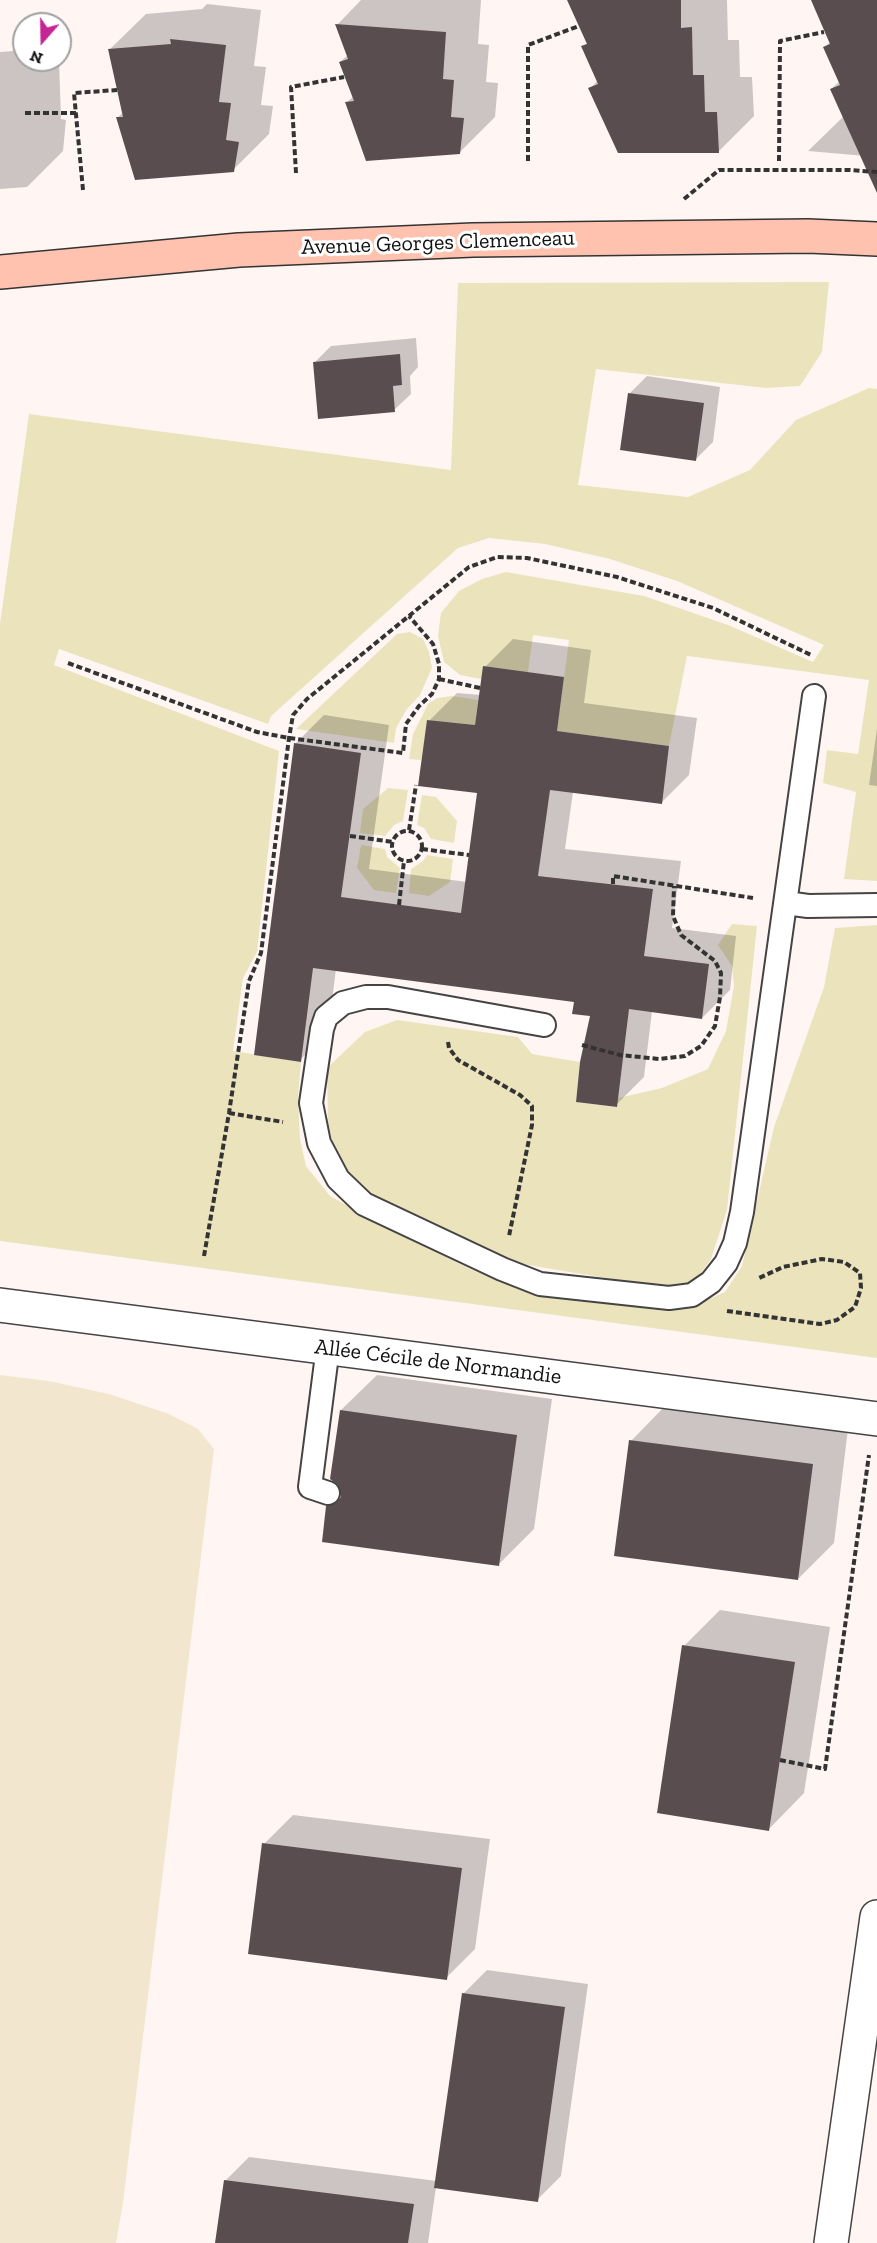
<!DOCTYPE html>
<meta charset="utf-8">
<style>
body{margin:0}
#map{position:relative;width:877px;height:2243px;overflow:hidden;background:#fff6f4;font-family:"Zilla Slab",serif}
canvas{display:block}
.north{position:absolute;left:12px;top:12px;width:60px;height:60px;box-sizing:border-box;background:#fff;border:2px solid #a0a0a0;border-radius:50%;rotate:200deg;font-size:16px;font-weight:700;line-height:24px;text-align:center;color:#111}
.north::after{content:'';display:block;margin:auto;width:21px;height:27px;background:#c52595;clip-path:polygon(50% 0,100% 100%,50% 72%,0 100%)}
</style>
<div id="map">
<canvas width="877" height="2243"></canvas>
<div class="north">N</div>
</div>
<script>
const ctx = document.querySelector('canvas').getContext('2d');
ctx.lineJoin = 'round';
function paint(path, color) {
  ctx.fillStyle = color;
  ctx.fill(path, 'evenodd');
}
function toPath(rows) {
  const path = new Path2D();
  for (const r of rows) {
    if (r.length === 3) {
      path.moveTo(r[0] + r[2], r[1]);
      path.arc(r[0], r[1], r[2], 0, 2 * Math.PI);
      continue;
    }
    path.moveTo(r[0], r[1]);
    for (let i = 2; i < r.length; i += 2) path.lineTo(r[i], r[i + 1]);
  }
  return path;
}
function strokePath(path, color, width, dash) {
  ctx.strokeStyle = color;
  ctx.lineWidth = width;
  ctx.lineCap = dash ? 'butt' : 'round';
  ctx.setLineDash(dash || []);
  ctx.stroke(path);
}
function label(font, color, halo, rows, align = 'center') {
  ctx.font = font + ' "Zilla Slab",serif';
  ctx.lineWidth = 6;
  ctx.setLineDash([]);
  ctx.textBaseline = 'middle';
  ctx.strokeStyle = halo;
  ctx.fillStyle = color;
  for (const [text, x, y, turn = 0] of rows) {
    ctx.save();
    ctx.translate(x, y);
    ctx.rotate((+turn || 0) * Math.PI / 180);
    ctx.textAlign = isNaN(turn) ? turn : align;
    if (halo) ctx.strokeText(text, 0, 0);
    ctx.fillText(text, 0, 0);
    ctx.restore();
  }
}
paint(toPath([
 [829,282,822,352,800,386,766,388,596,369,578,485,688,497,750,470,796,420,869,388,877,389,877,881,844,879,856,792,823,783,827,750,858,754,869,680,687,656,669,746,557,731,569,640,533,635,528,672,481,679,460,675,444,662,438,636,441,613,459,591,482,579,506,572,644,596,728,625,813,662,824,645,677,581,610,559,545,544,489,538,458,548,280,708,271,716,268,724,59,649,54,665,279,751,257,952,243,978,233,1051,301,1062,298,1097,300,1139,306,1166,330,1196,387,1228,470,1269,526,1292,687,1309,725,1292,742,1266,774,1127,824,987,835,928,877,925,877,1358,0,1241,0,624,29,414,451,470,458,283],
 [410,632,423,639,429,652,432,668,420,695,407,709,396,728,394,743,296,729,397,634],
 [452,696,478,700,475,725,428,720,421,760,409,759,413,734,428,704,437,698],
 [388,788,408,790,403,821,394,825,385,836,360,833,363,809],
 [422,795,436,797,457,821,454,843,431,839,424,828,417,825],
 [361,845,385,849,387,857,400,868,396,893,374,890,357,868],
 [427,855,453,859,450,882,429,896,409,893,411,869,423,861],
 [732,924,757,926,727,1210,711,1259,696,1280,680,1286,617,1280,516,1263,391,1208,361,1189,339,1164,328,1127,327,1068,365,1032,397,1020,518,1037,532,1054,580,1062,576,1102,616,1107,618,1098,662,1088,708,1069,726,1031,734,986,732,966,718,945]
]), '#ebe3bc');
paint(toPath([
 [0,1375,49,1381,109,1394,169,1414,198,1429,214,1449,123,2203,116,2243,0,2243]
]), '#f2e7ce');
paint(toPath([
 [361,0,481,0,478,44,489,45,486,82,498,83,495,117,459,153,346,103,354,96,340,62,348,55,337,25],
 [575,0,727,0,728,40,739,40,740,77,752,77,754,116,718,152,590,89,598,80,583,47,588,42],
 [814,0,877,0,877,157,808,151,844,116,831,89,840,81,825,47,830,42],
 [207,4,261,10,254,66,266,67,261,105,273,106,269,134,233,170,118,117,124,112,110,49,146,14,202,9],
 [18,46,24,47,24,60,59,60,61,119,66,120,63,151,27,187,0,189,0,52,13,51],
 [416,338,418,367,410,376,411,394,394,410,314,363,331,346],
 [647,376,720,387,713,442,696,459,630,393],
 [513,639,591,650,584,703,697,718,689,775,661,803,573,792,565,849,681,861,672,928,736,936,730,990,702,1018,652,1011,644,1077,616,1105,592,1015,576,1001,336,969,328,1032,300,1060,296,743,324,715,389,725,369,869,467,882,479,792,429,721,457,693,481,695,485,667],
 [877,729,877,786,869,785],
 [377,1375,552,1399,534,1529,499,1564,328,1507,342,1493,341,1410],
 [666,1405,848,1429,834,1543,798,1579,631,1441],
 [720,1610,830,1627,804,1793,769,1829,684,1646],
 [293,1815,490,1839,475,1949,446,1978,264,1844],
 [487,1970,588,1984,561,2176,537,2200,436,2187,428,2243,217,2243,225,2181,249,2157,437,2181,463,1994]
]), '#0003');
paint(toPath([
 [567,0,681,0,681,28,692,27,693,75,704,75,705,112,717,112,719,153,618,153,588,88,598,84,581,46,587,44],
 [811,0,877,0,877,193,830,89,840,85,823,47,830,44],
 [335,24,446,32,443,79,454,80,451,117,464,118,460,154,366,161,345,102,354,101,339,62,348,59],
 [170,39,226,45,219,102,231,103,226,140,239,142,234,172,135,180,116,117,123,117,108,49,171,44],
 [400,354,402,385,393,386,395,412,318,419,313,362],
 [628,393,704,403,696,461,620,450],
 [483,666,564,677,557,731,669,746,662,804,550,790,538,876,653,889,644,956,709,964,702,1019,629,1009,617,1107,576,1102,580,1062,590,1016,572,1014,574,1002,313,968,301,1062,254,1055,294,743,361,753,341,897,461,913,477,793,418,786,427,720,475,725],
 [340,1410,517,1435,499,1566,322,1542,326,1506,336,1503,341,1497,338,1485,330,1479],
 [629,1440,813,1464,798,1580,614,1556],
 [682,1645,795,1662,769,1831,657,1813],
 [262,1843,462,1868,447,1980,248,1954],
 [462,1993,565,2007,538,2202,434,2188],
 [224,2180,414,2204,408,2243,215,2243]
]), '#5a4d50');
const service = toPath([
 [786,903,808,906,877,905],
 [544,1025,388,997,366,997,343,1003,326,1017,322,1029,311,1103,319,1143,338,1179,364,1204,502,1269,540,1284,669,1298,692,1295,711,1282,726,1263,735,1243,742,1212,814,696],
 [328,1347,310,1487,328,1493]
]);
const minor = toPath([
 [0,1305,877,1419],
 [831,2243,877,1917]
]);
const secondary = toPath([
 [0,272,239,250,473,240,808,236,877,239]
]);
strokePath(service, '#444', 26);
strokePath(minor, '#444', 36);
strokePath(secondary, '#333', 36);
strokePath(toPath([
 [25,113,76,113],
 [528,161,528,45,579,26],
 [779,161,780,41,824,32],
 [296,173,291,87,344,77],
 [83,190,74,93,117,90],
 [684,199,719,170,849,170,877,172],
 [68,663,257,732,289,738,403,753,406,724,419,706,432,694,439,679,439,664,433,644,409,616],
 [439,679,480,688],
 [409,830,416,785],
 [407,846,15],
 [350,836,393,842],
 [422,849,469,855],
 [613,884,613,876,753,898],
 [399,905,404,861],
 [448,1042,449,1048,458,1060,520,1095,532,1106,532,1125,509,1236],
 [582,1045,620,1055,659,1059,685,1056,701,1046,715,1026,720,997,721,973,715,961,681,935,673,916,674,886],
 [229,1113,283,1122],
 [204,1256,229,1113,249,981,261,953,289,738,293,715,307,699,469,567,497,557,527,558,617,577,713,608,811,655],
 [727,1311,820,1324,837,1320,855,1307,861,1288,860,1273,844,1262,822,1259,783,1267,757,1279],
 [780,1760,825,1769,869,1455]
]), '#333', 4, [6, 3]);
strokePath(service, '#fff', 22);
strokePath(minor, '#fff', 33);
strokePath(secondary, '#ffc2af', 33);
label('22px', '#111', '#fff', [
 ["Avenue Georges Clemenceau",438,243,-2],
 ["Allée Cécile de Normandie",438,1362,7]
]);
</script>
